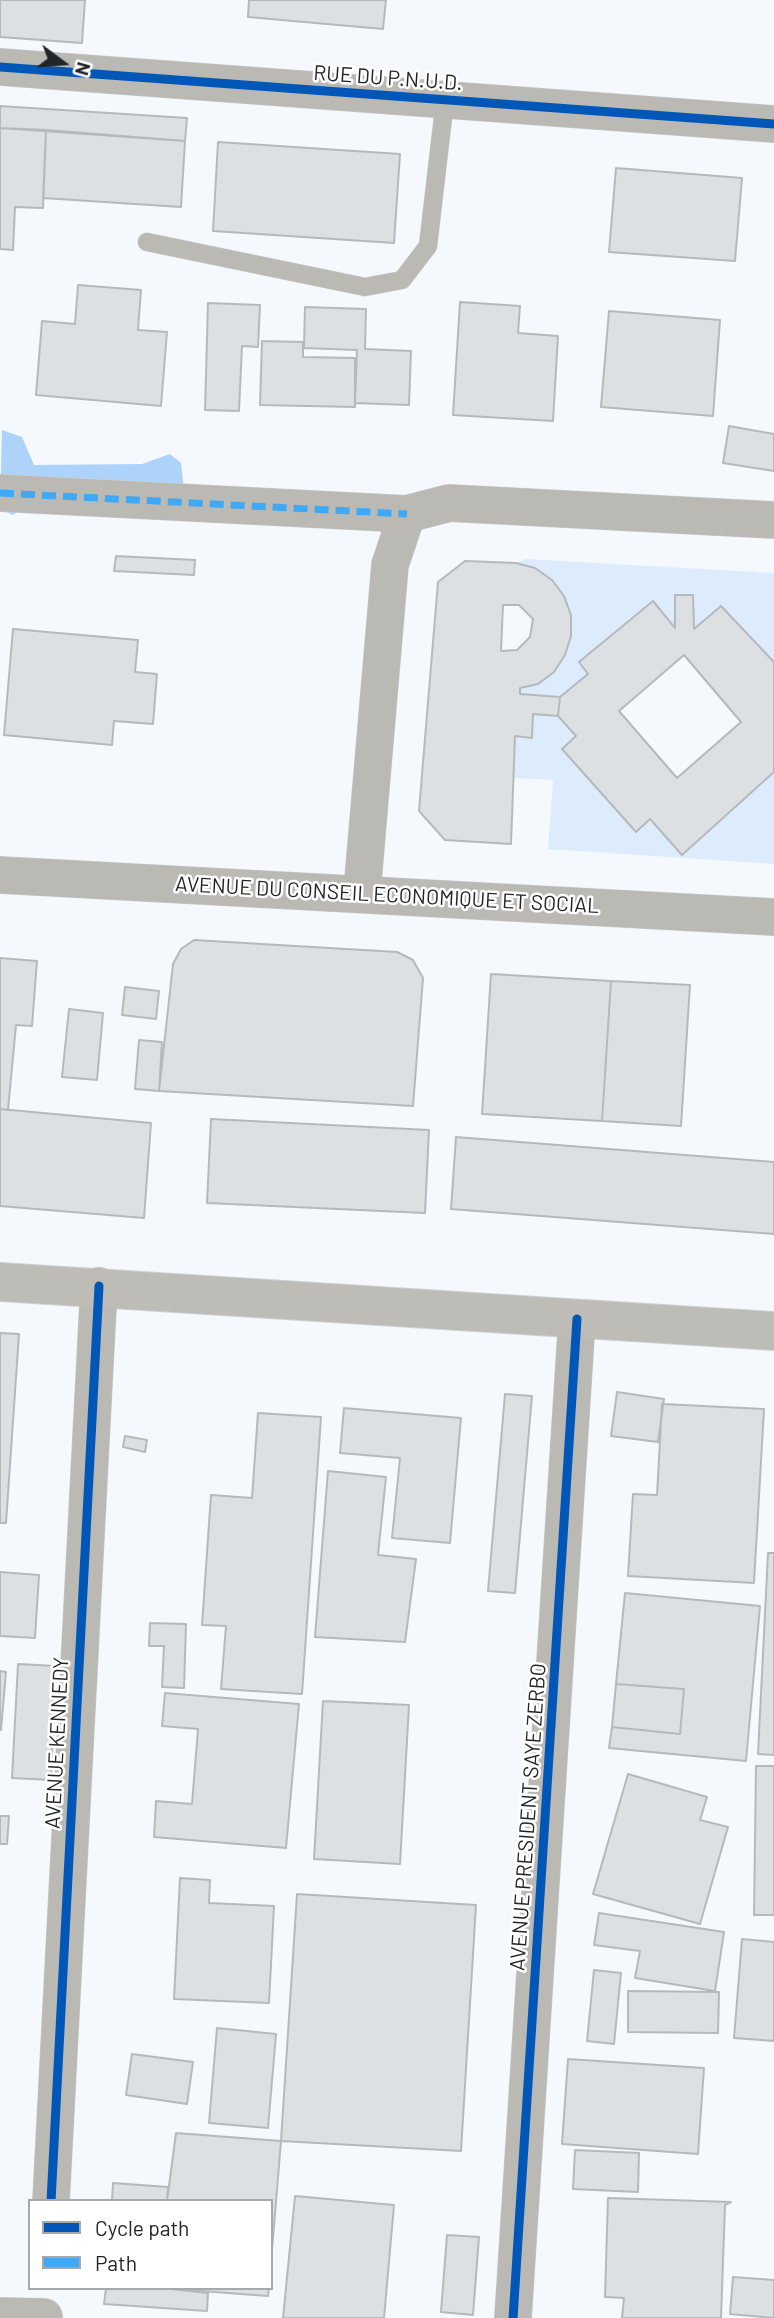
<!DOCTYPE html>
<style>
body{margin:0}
#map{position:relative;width:774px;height:2318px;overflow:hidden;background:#f5f8fc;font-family:Barlow,sans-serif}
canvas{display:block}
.legend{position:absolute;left:28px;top:2199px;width:245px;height:91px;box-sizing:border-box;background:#fff;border:2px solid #a7a8a9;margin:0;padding:9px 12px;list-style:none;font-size:21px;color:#222528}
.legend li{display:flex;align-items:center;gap:14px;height:35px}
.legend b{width:35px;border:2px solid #a7a8a9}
.north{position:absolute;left:28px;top:28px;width:70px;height:70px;-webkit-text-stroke:5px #fff;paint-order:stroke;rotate:106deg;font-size:19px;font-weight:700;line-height:28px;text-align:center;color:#222528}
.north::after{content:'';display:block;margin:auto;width:24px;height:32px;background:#222528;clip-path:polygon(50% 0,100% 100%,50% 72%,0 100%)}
</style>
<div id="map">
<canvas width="774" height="2318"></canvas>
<ul class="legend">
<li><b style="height:9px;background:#0057b8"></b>Cycle path</li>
<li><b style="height:9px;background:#3fa9f5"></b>Path</li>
</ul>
<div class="north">N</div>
</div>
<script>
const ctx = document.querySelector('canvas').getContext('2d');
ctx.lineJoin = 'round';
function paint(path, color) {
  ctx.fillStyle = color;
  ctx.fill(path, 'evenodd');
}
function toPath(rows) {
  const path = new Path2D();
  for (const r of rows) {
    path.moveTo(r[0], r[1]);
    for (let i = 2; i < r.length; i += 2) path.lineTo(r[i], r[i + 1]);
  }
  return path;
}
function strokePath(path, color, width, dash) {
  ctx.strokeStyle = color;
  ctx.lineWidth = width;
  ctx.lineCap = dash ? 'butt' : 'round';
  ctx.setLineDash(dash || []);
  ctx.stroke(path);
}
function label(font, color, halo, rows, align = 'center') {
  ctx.font = font + ' Barlow,sans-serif';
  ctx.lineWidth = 5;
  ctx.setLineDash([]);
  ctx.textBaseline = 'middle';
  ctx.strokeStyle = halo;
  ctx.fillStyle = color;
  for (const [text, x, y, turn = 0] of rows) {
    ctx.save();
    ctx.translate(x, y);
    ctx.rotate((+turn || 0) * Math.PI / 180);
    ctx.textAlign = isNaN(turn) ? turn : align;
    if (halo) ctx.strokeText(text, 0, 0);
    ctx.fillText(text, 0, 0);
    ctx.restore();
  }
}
paint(toPath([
 [526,559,774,573,774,662,721,606,694,629,675,595,675,628,652,601,579,662,588,674,560,697,520,694,520,688,538,684,554,672,565,655,571,636,571,615,564,596,552,580,535,568,516,563],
 [533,714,558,716,576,736,563,749,636,832,650,819,682,855,774,772,774,864,548,849,553,780,513,778,515,736,532,738]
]), '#ddecfd');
paint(toPath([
 [2,430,22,437,34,465,142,464,170,454,181,463,185,501,49,489,13,515,0,509]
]), '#aed3fa');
const building = toPath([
 [0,0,85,0,82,43,0,37,0,0],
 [249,0,386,0,383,29,248,17,249,0],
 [0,106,187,118,185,141,0,128,0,106],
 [0,128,46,130,43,208,15,207,13,250,0,249,0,128],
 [46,130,185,141,181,207,43,198,46,130],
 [218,142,400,154,394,243,213,231,218,142],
 [616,168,742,178,735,261,609,252,616,168],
 [78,285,141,290,138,330,167,332,161,406,36,395,42,321,75,324,78,285],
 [460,302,520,306,518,333,558,336,553,421,453,415,460,302],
 [208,303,260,305,258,347,242,346,239,411,205,410,208,303],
 [305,307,366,309,365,349,411,351,409,405,355,403,357,350,304,348,305,307],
 [609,311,720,320,713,416,601,407,609,311],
 [262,341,303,342,303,357,355,358,355,407,260,405,262,341],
 [729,426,774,434,774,471,723,463,729,426],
 [116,556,195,560,194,575,114,571,116,556],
 [465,561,516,563,535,568,552,580,564,596,571,615,571,636,565,655,554,672,538,684,520,688,520,694,560,697,558,716,533,714,532,738,515,736,511,844,445,840,419,811,438,582,465,561],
 [503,605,519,605,533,619,530,637,517,650,501,651,503,605],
 [675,595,693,595,694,629,721,606,774,662,774,772,682,855,650,819,636,832,562,749,576,736,558,716,560,697,588,674,579,662,653,601,675,628,675,595],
 [684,655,741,722,677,778,619,711,684,655],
 [13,629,138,640,135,672,157,674,153,724,114,721,112,745,4,735,13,629],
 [194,940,397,952,413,960,423,978,413,1106,159,1091,173,964,181,949,194,940],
 [0,958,37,961,32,1026,16,1025,8,1110,0,1109,0,958],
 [491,974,611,981,602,1121,482,1114,491,974],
 [611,981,690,985,681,1126,602,1121,611,981],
 [125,987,159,991,156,1019,122,1015,125,987],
 [69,1009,103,1013,97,1080,62,1077,69,1009],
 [139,1040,162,1042,159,1091,135,1089,139,1040],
 [0,1109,151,1123,144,1218,0,1206,0,1109],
 [211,1119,429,1130,425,1213,207,1203,211,1119],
 [456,1137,774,1162,774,1234,451,1209,456,1137],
 [0,1333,19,1334,6,1523,0,1523,0,1333],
 [617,1392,664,1399,658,1442,611,1436,617,1392],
 [505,1394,532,1396,515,1593,488,1591,505,1394],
 [662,1404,764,1409,754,1583,628,1576,633,1494,657,1495,662,1404],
 [344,1408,461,1418,450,1543,392,1538,400,1458,340,1453,344,1408],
 [258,1413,321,1417,302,1694,221,1689,226,1626,202,1625,211,1495,252,1498,258,1413],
 [125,1436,147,1440,145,1452,123,1447,125,1436],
 [328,1471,386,1477,378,1555,416,1559,405,1642,315,1637,328,1471],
 [768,1553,774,1553,774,1755,758,1754,768,1553],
 [0,1572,39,1575,35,1638,0,1636,0,1572],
 [625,1593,760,1606,746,1761,609,1748,612,1727,680,1734,684,1689,616,1684,625,1593],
 [150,1623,186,1624,184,1688,162,1687,164,1646,149,1646,150,1623],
 [18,1664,56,1666,51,1780,12,1778,18,1664],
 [0,1671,6,1672,1,1730,0,1730,0,1671],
 [616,1684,684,1689,680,1734,612,1727,616,1684],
 [165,1693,299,1704,286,1848,154,1837,156,1801,192,1804,198,1729,162,1726,165,1693],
 [323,1701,409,1705,400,1864,314,1859,323,1701],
 [756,1766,774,1766,774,1915,754,1915,756,1766],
 [628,1774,707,1797,700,1820,728,1827,700,1924,593,1894,628,1774],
 [0,1816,9,1816,7,1844,0,1844,0,1816],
 [180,1878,210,1880,209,1903,274,1906,269,2003,174,1999,180,1878],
 [297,1894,476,1905,461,2151,281,2141,297,1894],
 [599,1913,724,1932,715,1991,635,1978,640,1951,594,1945,599,1913],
 [742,1939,774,1942,774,2041,734,2038,742,1939],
 [594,1970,621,1973,614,2044,587,2041,594,1970],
 [628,1991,719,1992,718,2033,628,2032,628,1991],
 [217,2028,276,2034,268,2128,209,2123,217,2028],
 [132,2054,193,2062,187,2104,126,2095,132,2054],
 [568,2059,704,2068,698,2154,562,2144,568,2059],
 [176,2133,281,2141,271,2262,271,2201,167,2201,176,2133],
 [575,2150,639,2153,638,2192,573,2189,575,2150],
 [113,2183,168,2187,167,2201,112,2201,113,2183],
 [295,2196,394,2205,384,2318,283,2318,295,2196],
 [608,2198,731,2202,725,2205,721,2318,622,2318,624,2298,605,2297,608,2198],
 [447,2235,479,2237,473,2315,441,2312,447,2235],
 [733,2277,774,2280,774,2318,730,2314,733,2277],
 [106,2288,161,2288,208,2293,207,2311,104,2304,106,2288],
 [161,2288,269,2288,268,2296,161,2288]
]);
paint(building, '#dde0e3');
strokePath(building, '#b6b9bc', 2);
const lane = toPath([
 [147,242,365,287,402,280,428,246,445,100]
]);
const street = toPath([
 [0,67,774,124],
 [0,493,407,514,449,503,774,520],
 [0,875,774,917],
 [362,892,390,565,407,514],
 [51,2201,99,1286],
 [0,2316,44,2317],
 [513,2318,577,1319]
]);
const primary = toPath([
 [0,1282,774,1331]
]);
strokePath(lane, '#d0d2d5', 19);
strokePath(street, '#d0d2d5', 38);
strokePath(primary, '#d0d2d5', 40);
strokePath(lane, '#bbb9b4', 18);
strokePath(street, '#bbb9b4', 37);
strokePath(primary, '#bebcb7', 38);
strokePath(toPath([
 [0,493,407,514]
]), '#3fa9f5', 7, [14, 7]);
strokePath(toPath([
 [0,67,774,124],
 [51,2201,99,1286],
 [513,2318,577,1319]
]), '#0057b8', 9);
label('21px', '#222528', '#fff', [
 ["RUE DU P.N.U.D.",388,78,4],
 ["AVENUE DU CONSEIL ECONOMIQUE ET SOCIAL",387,895,3],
 ["AVENUE KENNEDY",57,1743,-87],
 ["AVENUE PRESIDENT SAYE ZERBO",528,1817,-86]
]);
</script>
